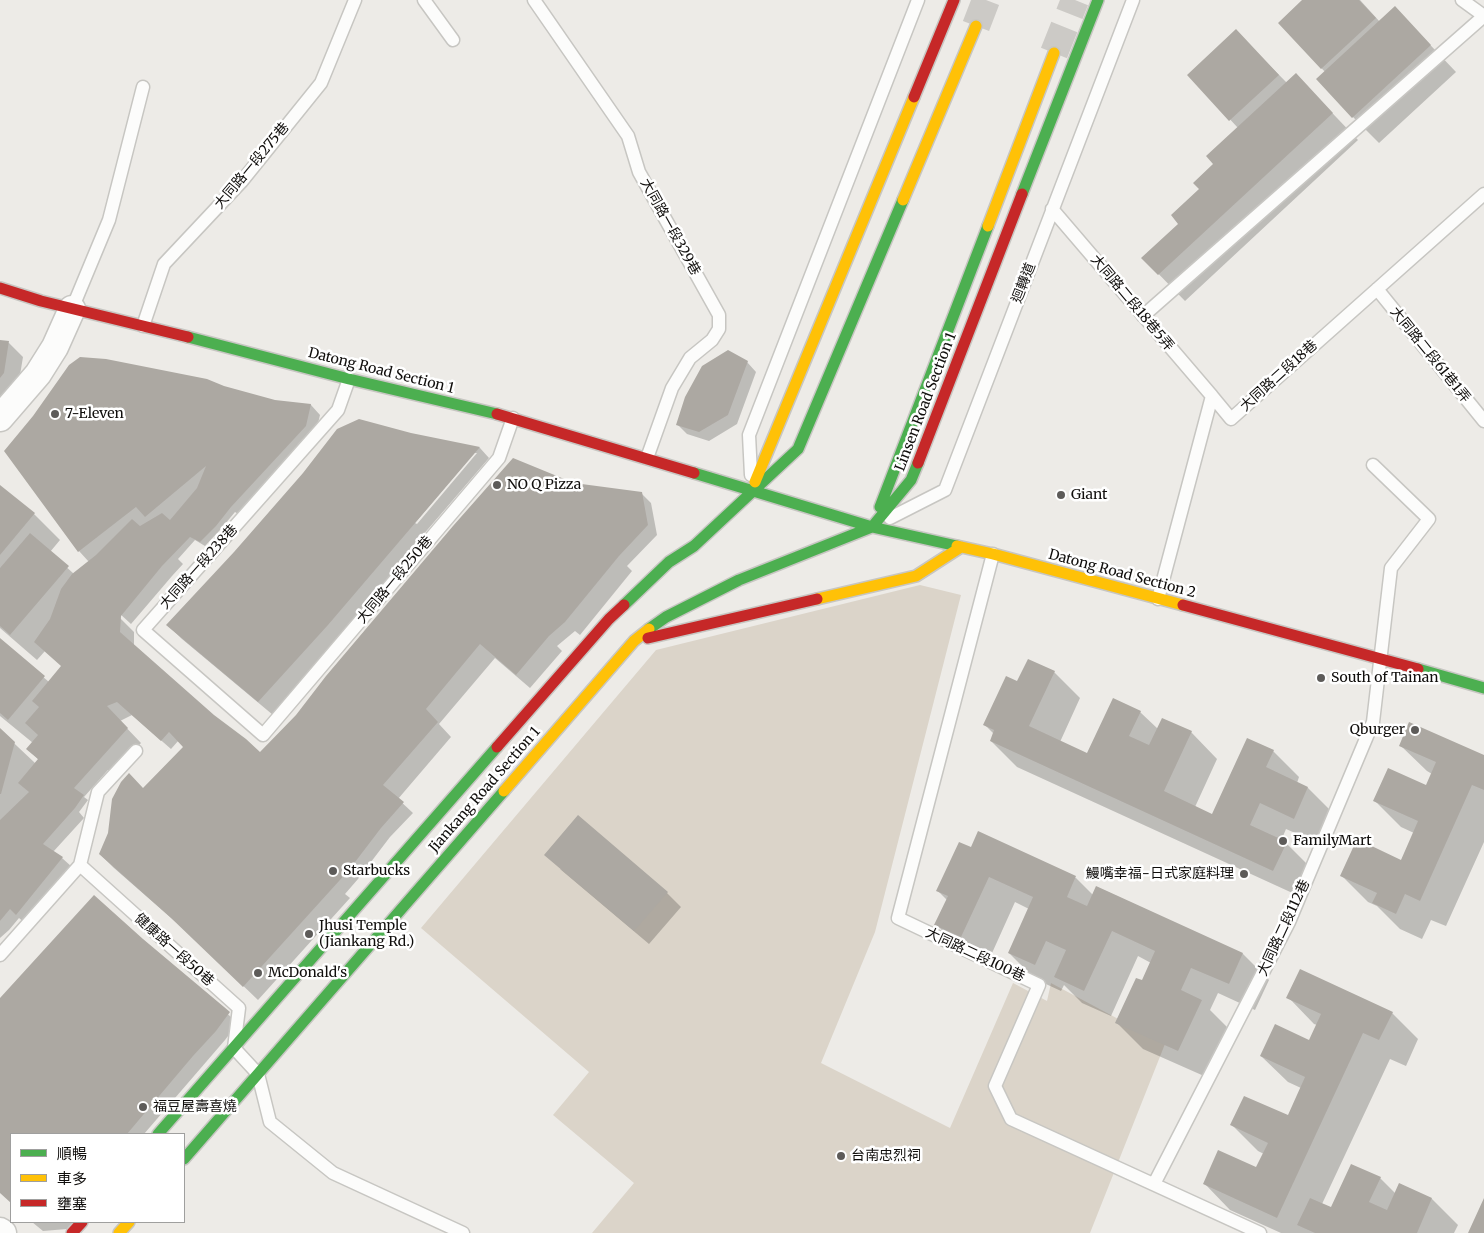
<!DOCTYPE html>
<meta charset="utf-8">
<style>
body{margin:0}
#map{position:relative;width:1484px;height:1233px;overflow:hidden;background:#edebe7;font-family:Merriweather,"Noto Sans TC",serif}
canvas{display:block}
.legend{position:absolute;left:10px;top:1133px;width:175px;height:90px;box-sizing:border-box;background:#fff;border:1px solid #9f9f9e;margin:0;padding:6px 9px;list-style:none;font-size:15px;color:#100e0c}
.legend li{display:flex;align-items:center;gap:10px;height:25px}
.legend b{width:25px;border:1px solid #9f9f9e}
</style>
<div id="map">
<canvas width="1484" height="1233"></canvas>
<ul class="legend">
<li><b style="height:6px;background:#4caf50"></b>順暢</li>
<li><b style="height:6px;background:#ffc107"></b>車多</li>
<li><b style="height:6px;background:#c62828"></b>壅塞</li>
</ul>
</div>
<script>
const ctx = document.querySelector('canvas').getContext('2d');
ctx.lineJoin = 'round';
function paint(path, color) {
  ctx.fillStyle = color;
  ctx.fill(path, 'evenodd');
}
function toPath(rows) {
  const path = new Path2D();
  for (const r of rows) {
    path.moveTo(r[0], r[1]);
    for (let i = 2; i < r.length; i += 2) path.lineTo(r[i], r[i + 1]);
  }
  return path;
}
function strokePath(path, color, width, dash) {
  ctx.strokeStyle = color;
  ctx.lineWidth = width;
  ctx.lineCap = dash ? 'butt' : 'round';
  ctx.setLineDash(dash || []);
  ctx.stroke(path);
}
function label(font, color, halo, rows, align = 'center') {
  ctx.font = font + ' Merriweather,"Noto Sans TC",serif';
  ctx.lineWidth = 5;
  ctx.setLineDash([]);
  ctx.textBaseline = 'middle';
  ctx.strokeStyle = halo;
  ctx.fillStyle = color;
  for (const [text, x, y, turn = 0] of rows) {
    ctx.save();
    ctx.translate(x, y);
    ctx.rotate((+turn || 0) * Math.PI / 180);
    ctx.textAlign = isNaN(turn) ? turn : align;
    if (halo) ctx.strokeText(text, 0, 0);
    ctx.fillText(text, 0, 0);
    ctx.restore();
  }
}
paint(toPath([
 [920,585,961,595,875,932,821,1063,950,1128,1013,983,1047,1001,1051,983,1165,1044,1090,1233,592,1233,634,1183,553,1115,589,1072,421,928,656,650]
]), '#dbd4c9');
paint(toPath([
 [1304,0,1360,0,1380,22,1395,8,1456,72,1379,143,1353,117,1325,72,1280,23],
 [1236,31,1287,83,1296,75,1358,140,1185,301,1143,258,1180,224,1215,164,1238,128,1189,75],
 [0,341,9,343,23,357,18,387,0,408],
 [747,362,756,372,737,424,709,441,687,434,678,425],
 [223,387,274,401,311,405,320,415,315,436,241,516,235,512,220,530,205,546,195,540,178,559,183,564,172,576,131,624,119,613,119,617,134,632,134,645,213,716,260,754,574,484,641,493,651,503,657,535,627,566,632,571,580,635,575,631,557,646,562,651,530,688,495,658,439,724,451,737,398,799,413,813,390,837,358,879,345,894,350,898,258,1000,186,931,114,868,100,854,144,789,184,748,179,740,171,749,132,715,120,721,141,743,113,775,108,770,84,797,88,800,79,812,84,818,53,852,62,858,72,867,26,924,19,918,9,930,0,938,0,730,35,763,39,760,28,749,33,743,0,716,0,640,49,682,62,666,45,651,37,660,0,628,0,486,34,514,60,540,50,552,74,574,89,562,79,551,6,451],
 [411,434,480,448,489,458,429,528,390,572,394,576,273,715,182,639,168,625],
 [474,453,477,453,417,524,415,523],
 [1054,672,1080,698,1060,742,1088,755,1140,712,1158,729,1191,732,1217,759,1195,807,1213,815,1273,751,1299,777,1297,783,1308,788,1334,814,1320,844,1286,829,1281,841,1286,843,1312,869,1299,896,1017,767,991,741,994,734,985,725,1018,683],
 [1400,745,1484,757,1484,842,1446,926,1431,920,1422,939,1400,929,1377,906,1368,902,1342,876,1401,861,1414,833,1401,827,1375,801,1427,786,1432,774,1427,771],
 [978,833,1076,878,1093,895,1097,887,1243,954,1269,980,1255,1010,1218,993,1210,1010,1227,1027,1204,1076,1143,1049,1117,1023,1142,982,1151,963,1138,956,1111,1016,1082,1003,1064,985,1061,991,1035,979,1009,953,1029,909,1015,902,988,962,962,951,936,924,947,900,938,891,971,849],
 [560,869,667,893,681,907,649,944],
 [143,941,238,1023,225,1040,144,1134,11,1134,11,1202,0,1192,0,1000],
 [1288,997,1392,1013,1418,1039,1406,1066,1390,1059,1322,1204,1332,1209,1380,1178,1396,1194,1400,1184,1432,1199,1458,1225,1454,1233,1281,1233,1230,1210,1204,1183,1257,1169,1264,1154,1258,1151,1232,1125,1288,1117,1301,1088,1288,1082,1261,1056,1309,1042,1317,1025,1314,1024],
 [32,1222,73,1222,67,1229,43,1231]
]), '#0003');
paint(toPath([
 [1302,0,1359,0,1376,18,1321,69,1278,23],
 [1395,6,1431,45,1352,118,1316,79],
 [1236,29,1279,75,1229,121,1187,75],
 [1296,73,1333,113,1158,275,1141,258,1178,224,1171,215,1199,189,1193,183,1213,164,1206,156],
 [0,340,9,341,4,373,0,378],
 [728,350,748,361,728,415,699,432,676,425,685,397,702,366],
 [80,357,106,359,207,379,224,386,275,400,311,404,306,426,231,507,216,526,200,542,190,537,162,566,121,616,120,632,214,715,246,739,260,752,296,715,326,676,453,526,513,458,574,483,642,492,648,525,619,556,565,622,549,636,516,675,480,644,426,709,438,722,383,785,404,802,381,828,349,870,243,987,170,917,99,854,108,833,112,799,121,782,129,773,143,788,183,747,169,732,161,741,117,702,107,706,128,728,74,788,84,795,75,808,43,844,63,857,16,915,10,909,0,921,0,820,29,792,18,783,38,759,26,749,38,735,25,723,39,707,32,701,61,666,34,642,50,619,61,589,72,574,96,555,132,519,140,526,162,513,170,520,197,488,206,466,145,517,136,507,78,552,4,451,33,416,69,365],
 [359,419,411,433,480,447,328,625,258,702,166,625,234,552,303,473,337,429],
 [0,485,35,513,0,555],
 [30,533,69,566,10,635,0,626,0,568],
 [0,638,45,676,8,720,0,713],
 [1028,659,1055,671,1029,726,1087,753,1113,698,1141,711,1129,736,1149,745,1162,718,1192,731,1164,791,1212,814,1247,738,1274,750,1266,767,1308,787,1294,819,1260,803,1250,825,1287,842,1273,871,990,741,994,730,983,725,1006,676,1017,681],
 [1409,722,1484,755,1484,790,1472,785,1420,901,1405,894,1396,914,1372,903,1377,893,1340,876,1357,839,1401,860,1418,821,1373,801,1388,768,1426,785,1436,762,1399,746],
 [0,728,15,742,1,794,0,794],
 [578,815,668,892,634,931,544,855],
 [978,831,1076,876,1067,897,1087,906,1096,886,1243,953,1229,984,1191,968,1181,990,1202,1000,1178,1051,1115,1023,1136,978,1142,980,1155,951,1112,931,1084,991,1054,977,1066,950,1046,941,1035,965,1008,953,1033,897,989,877,961,937,934,925,948,896,936,891,959,842,971,847],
 [94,895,143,939,230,1012,216,1031,193,1056,127,1134,11,1134,11,1203,0,1193,0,998],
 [1300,969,1393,1012,1379,1040,1363,1033,1277,1218,1203,1184,1218,1150,1256,1167,1268,1143,1230,1125,1244,1096,1288,1115,1305,1077,1260,1056,1275,1024,1309,1040,1321,1014,1286,998],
 [1351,1164,1381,1177,1369,1202,1387,1210,1399,1183,1432,1198,1417,1233,1315,1233,1297,1225,1310,1198,1331,1207],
 [1484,1198,1484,1233,1468,1233]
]), '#aca8a2');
strokePath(toPath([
 [976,26,986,0],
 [1054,53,1075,0]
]), '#cccac6', 28, [28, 14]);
const lane = toPath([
 [424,0,453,40],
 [534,0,628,136,639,172,719,315,719,329,712,340,690,358,672,388,647,458],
 [1462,0,1484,16],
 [1052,209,1212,396],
 [1377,289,1484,421],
 [72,309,109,220,143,87],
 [1143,316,1484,16],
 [143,326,164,264,242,181,321,83,355,0],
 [349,379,338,410,143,630,263,735,499,458,513,418],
 [751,475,749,435,918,0],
 [890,518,945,490,1133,0],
 [993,554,898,918,1039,985,995,1086,1011,1119,1260,1233],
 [1158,599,1212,396,1231,419,1484,194],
 [80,865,239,1008,234,1048,258,1074,270,1122,333,1173,463,1233],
 [0,955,80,865,98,792,136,751],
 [1154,1184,1289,922,1373,722,1391,568,1429,519,1373,465]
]);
const street = toPath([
 [0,418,38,374,55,347,72,309],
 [0,1231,3,1233]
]);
const fast = toPath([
 [1022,194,1098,0],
 [188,337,349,379,497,414],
 [694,473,872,527,957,546],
 [880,507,988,226],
 [624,605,669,562,694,546,798,449,903,200],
 [649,629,666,617,739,580,872,527,911,480,918,463],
 [1418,669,1484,688],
 [158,1134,497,747],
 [184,1159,504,791]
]);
const slow = toPath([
 [903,200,976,26],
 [988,226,1054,53],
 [755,482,914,97],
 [957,546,993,554,1183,605],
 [817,599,916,576,961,547],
 [504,791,634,641,649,629],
 [119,1233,129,1222]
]);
const jam = toPath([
 [914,97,954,0],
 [0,288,41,301,188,337],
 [497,414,694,473],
 [918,463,1022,194],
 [1183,605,1418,669],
 [648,638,817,599],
 [497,747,609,619,624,605],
 [72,1233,82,1222]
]);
strokePath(lane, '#c7c6c2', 15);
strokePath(street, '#c7c6c2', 29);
strokePath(fast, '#c7c6c2', 14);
strokePath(slow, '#c7c6c2', 14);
strokePath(jam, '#c7c6c2', 14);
strokePath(lane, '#fcfcfb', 12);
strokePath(street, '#fcfcfb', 26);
strokePath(fast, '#4caf50', 11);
strokePath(slow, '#ffc107', 11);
strokePath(jam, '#c62828', 11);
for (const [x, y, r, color] of [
 [55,414,5,"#5d5b59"],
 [497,485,5,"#5d5b59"],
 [1061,495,5,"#5d5b59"],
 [1321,678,5,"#5d5b59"],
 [1415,730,5,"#5d5b59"],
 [1283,841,5,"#5d5b59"],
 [333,871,5,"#5d5b59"],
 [1244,874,5,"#5d5b59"],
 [309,934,5,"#5d5b59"],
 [258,973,5,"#5d5b59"],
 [143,1107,5,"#5d5b59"],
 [841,1156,5,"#5d5b59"]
]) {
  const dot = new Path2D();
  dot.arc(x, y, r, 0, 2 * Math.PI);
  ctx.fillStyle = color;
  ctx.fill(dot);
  strokePath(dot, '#fff', 2);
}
label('14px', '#100e0c', '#fff', [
 ["大同路一段275巷",252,166,-50],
 ["大同路一段329巷",670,227,61],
 ["迴轉道",1024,283,-69],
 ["大同路二段18巷5弄",1132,303,50],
 ["大同路二段61巷1弄",1430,355,51],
 ["Datong Road Section 1",381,371,14],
 ["大同路二段18巷",1279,376,-42],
 ["Linsen Road Section 1",926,402,-69],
 ["大同路一段238巷",199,567,-48],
 ["Datong Road Section 2",1122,574,15],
 ["大同路一段250巷",395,580,-50],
 ["Jiankang Road Section 1",485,790,-49],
 ["大同路二段112巷",1284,928,-65],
 ["健康路一段50巷",174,950,42],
 ["大同路二段100巷",975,955,25]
]);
label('14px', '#100e0c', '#fff', [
 ["7-Eleven",65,414],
 ["NO Q Pizza",507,485],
 ["Giant",1071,495],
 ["South of Tainan",1331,678],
 ["Qburger",1405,730,"right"],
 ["FamilyMart",1293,841],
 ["Starbucks",343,871],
 ["鰻嘴幸福-日式家庭料理",1234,874,"right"],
 ["Jhusi Temple",319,926],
 ["(Jiankang Rd.)",319,942],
 ["McDonald's",268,973],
 ["福豆屋壽喜燒",153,1107],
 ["台南忠烈祠",851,1156]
], 'left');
</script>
